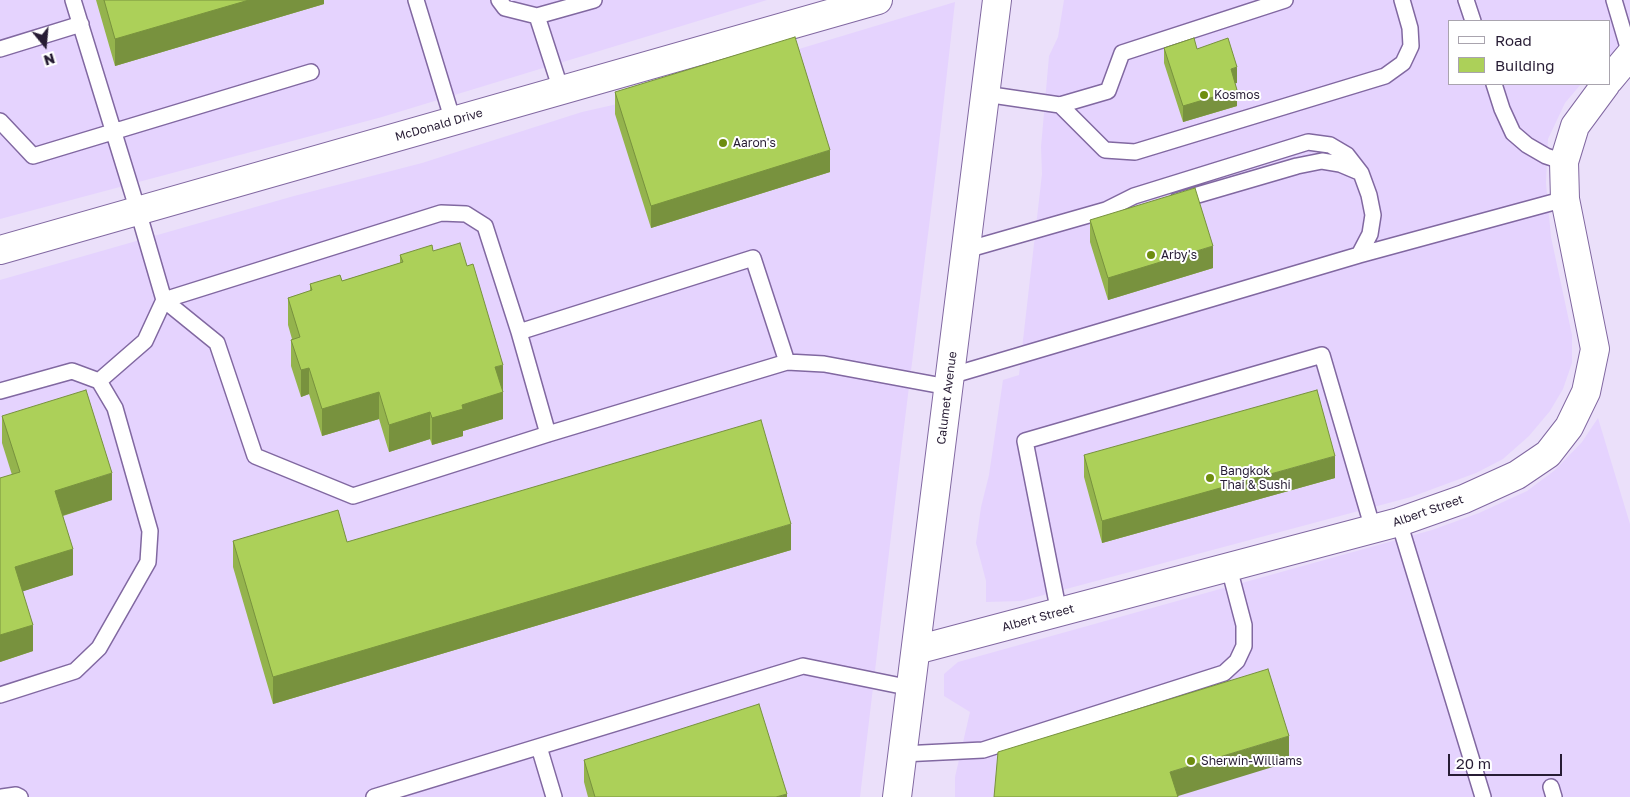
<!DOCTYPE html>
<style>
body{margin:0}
#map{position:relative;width:1630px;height:797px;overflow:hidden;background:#ebe0fa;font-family:"Golos Text",sans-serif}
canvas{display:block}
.legend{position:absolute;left:1448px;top:20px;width:162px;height:65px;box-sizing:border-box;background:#fff;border:1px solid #a9a4ae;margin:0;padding:6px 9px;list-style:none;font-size:15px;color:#271c34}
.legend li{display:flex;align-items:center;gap:10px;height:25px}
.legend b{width:25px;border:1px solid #a9a4ae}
.north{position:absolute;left:20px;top:20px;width:50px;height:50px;-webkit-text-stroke:4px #fff;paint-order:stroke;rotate:163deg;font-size:14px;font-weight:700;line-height:20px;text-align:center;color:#271c34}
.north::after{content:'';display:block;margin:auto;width:18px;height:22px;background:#271c34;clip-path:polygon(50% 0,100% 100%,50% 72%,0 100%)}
.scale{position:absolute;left:1448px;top:754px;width:114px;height:22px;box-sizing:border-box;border:2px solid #271c34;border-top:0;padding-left:6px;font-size:15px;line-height:18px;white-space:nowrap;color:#271c34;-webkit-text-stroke:4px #fff;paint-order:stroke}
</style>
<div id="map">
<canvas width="1630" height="797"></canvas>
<ul class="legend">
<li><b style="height:6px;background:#fff"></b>Road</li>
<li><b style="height:14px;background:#acd059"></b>Building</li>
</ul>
<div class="north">N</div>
<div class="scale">20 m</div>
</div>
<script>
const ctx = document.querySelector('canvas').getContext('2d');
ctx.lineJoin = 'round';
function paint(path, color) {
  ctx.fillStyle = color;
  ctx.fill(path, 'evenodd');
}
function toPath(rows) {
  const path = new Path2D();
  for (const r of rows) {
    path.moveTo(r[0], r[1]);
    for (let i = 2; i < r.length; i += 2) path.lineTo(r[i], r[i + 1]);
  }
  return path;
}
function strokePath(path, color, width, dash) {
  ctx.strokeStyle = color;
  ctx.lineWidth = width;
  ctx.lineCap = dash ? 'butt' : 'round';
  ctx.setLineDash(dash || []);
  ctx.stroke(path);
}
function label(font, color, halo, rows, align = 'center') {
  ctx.font = font + ' "Golos Text",sans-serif';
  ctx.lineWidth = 4;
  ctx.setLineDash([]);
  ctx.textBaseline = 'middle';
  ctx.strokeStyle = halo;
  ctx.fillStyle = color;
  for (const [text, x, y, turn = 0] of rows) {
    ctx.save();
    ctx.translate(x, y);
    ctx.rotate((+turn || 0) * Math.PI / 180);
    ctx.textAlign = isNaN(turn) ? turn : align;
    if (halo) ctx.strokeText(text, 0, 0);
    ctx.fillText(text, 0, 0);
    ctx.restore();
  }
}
paint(toPath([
 [0,0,767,0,382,117,0,219],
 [1064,0,1630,0,1630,36,1609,56,1609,21,1449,21,1449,84,1581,84,1565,103,1548,139,1546,183,1551,237,1572,335,1572,363,1563,389,1550,411,1529,436,1503,459,1476,473,1411,497,1021,601,986,602,986,581,976,543,981,507,989,475,1003,380,1019,375,1042,174,1041,147,1049,56,1058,37],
 [955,2,936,170,903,435,860,797,0,797,0,280,294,196,422,163,582,112,613,105],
 [1598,418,1630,524,1630,797,955,797,955,777,970,712,944,696,944,674,958,662,1432,530,1479,513,1527,491,1555,470,1582,442]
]), '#e5d3fe');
const lane = toPath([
 [73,0,138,211,164,300,217,343,255,456,353,496,548,434,787,362,824,364,948,387],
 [416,0,453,121],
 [499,0,505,8,537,16,594,0],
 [1466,0,1473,21],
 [1614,0,1630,54],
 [537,16,561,90],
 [0,49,81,24],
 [1494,84,1502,109,1513,133,1527,145,1546,156,1564,162],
 [985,94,1060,105,1108,91,1122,53,1285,0],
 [1060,105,1105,150,1135,152,1385,76,1403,63,1411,46,1410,28,1402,0],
 [0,121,33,156,311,72],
 [1177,201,1297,166,1322,161,1340,164,1359,172],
 [966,250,1106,210,1134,196,1308,142,1330,145,1347,155,1361,173,1369,195,1373,215,1370,234,1359,255],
 [519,332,548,434],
 [950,376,1359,255,1565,199],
 [99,381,145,341,164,300,441,213,466,214,485,226,519,332,753,258,787,362],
 [0,391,72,371,99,381,115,408,150,531,148,562,99,648,75,671,0,695],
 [1399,522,1483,797],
 [1059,613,1025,441,1322,355,1373,529],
 [539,747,554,797],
 [902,754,983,750,1224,673,1237,661,1244,646,1244,625,1229,568],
 [1551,787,1554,797],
 [2,797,16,795,20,797],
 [374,797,803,666,911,688]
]);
const street = toPath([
 [1609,80,1630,55],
 [0,250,878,0],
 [916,650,1399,522,1464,499,1517,475,1548,454,1569,427,1586,392,1595,349,1565,199,1564,162,1575,126,1606,84]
]);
const secondary = toPath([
 [897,797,997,0]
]);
strokePath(lane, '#8168a1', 18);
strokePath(street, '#8168a1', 30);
strokePath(secondary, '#8168a1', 30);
strokePath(lane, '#fff', 15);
strokePath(street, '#fff', 28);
strokePath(secondary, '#fff', 28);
paint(toPath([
 [96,0,324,0,324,4,115,66],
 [1164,48,1197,49,1237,83,1235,83,1237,106,1183,122,1164,63],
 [615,92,830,172,651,228,615,114],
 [1090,220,1213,268,1108,300,1090,242],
 [433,251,503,392,503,419,463,431,463,436,432,445,430,439,389,452,379,419,322,436,309,394,301,397,291,366,291,340,292,339,288,325,288,298,310,291,310,284,342,281,400,263,400,255],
 [2,416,112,500,63,516,73,575,23,591,33,651,0,662,0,478,12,475,2,443],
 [1084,455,1335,478,1102,543,1084,477],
 [233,541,347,542,791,550,273,704,233,567],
 [584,760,787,797,588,797,584,782]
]), '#94b34d');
paint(toPath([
 [249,0,324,0,324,4,115,66,115,39],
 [1237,67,1237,83,1231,84,1231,69],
 [1237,90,1237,106,1183,122,1183,106],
 [830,150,830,172,651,228,651,206],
 [1213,246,1213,268,1108,300,1108,278],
 [503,365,503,392,495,394,495,367],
 [309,368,309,394,301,397,301,370],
 [379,392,379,419,322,436,322,409],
 [503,392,503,419,463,431,463,436,432,445,432,418,462,405],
 [430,412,430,439,389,452,389,425],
 [1335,456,1335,478,1102,543,1102,521],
 [112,473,112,500,55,518,55,491],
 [791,524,791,550,273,704,273,677],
 [73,549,73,575,15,594,15,567],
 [33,625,33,651,0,662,0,635],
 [1289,736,1289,762,1175,797,1170,772],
 [787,794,787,797,776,797]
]), '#78923e');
const building = toPath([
 [104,0,249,0,115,39,104,0],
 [795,37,830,150,651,206,615,92,795,37],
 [1194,38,1197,49,1228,38,1237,67,1231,69,1237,90,1183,106,1164,48,1194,38],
 [1195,188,1213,246,1108,278,1090,220,1195,188],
 [460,243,467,266,473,264,503,365,495,367,503,392,462,405,463,409,432,418,430,412,389,425,379,392,322,409,309,368,301,370,291,340,300,337,288,298,312,290,310,284,340,275,342,281,403,262,400,255,432,245,433,251,460,243],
 [86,390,112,473,55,491,73,549,15,567,33,625,0,635,0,478,20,472,2,416,86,390],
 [1317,390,1335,456,1102,521,1084,455,1317,390],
 [761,420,791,524,273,677,233,541,338,510,347,542,761,420],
 [1268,669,1289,736,1170,772,1178,797,994,797,998,752,1268,669],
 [759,704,787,794,776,797,595,797,584,760,759,704]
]);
paint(building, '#acd059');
strokePath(building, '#78923e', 1);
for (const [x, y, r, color] of [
 [1204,95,5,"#6e8d10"],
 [723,143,5,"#6e8d10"],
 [1151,255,5,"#6e8d10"],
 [1210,478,5,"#6e8d10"],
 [1191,761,5,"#6e8d10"]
]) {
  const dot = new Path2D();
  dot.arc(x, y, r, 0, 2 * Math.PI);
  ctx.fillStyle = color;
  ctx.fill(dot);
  strokePath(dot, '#fff', 2);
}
label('12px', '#271c34', '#fff', [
 ["Kosmos",1214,95],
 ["Aaron's",733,143],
 ["Arby's",1161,255],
 ["Bangkok",1220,471],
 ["Thai & Sushi",1220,485],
 ["Sherwin-Williams",1201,761]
], 'left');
label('12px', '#271c34', '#fff', [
 ["McDonald Drive",439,125,-16],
 ["Calumet Avenue",947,398,-83],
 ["Albert Street",1428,511,-19],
 ["Albert Street",1038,618,-15]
]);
</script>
